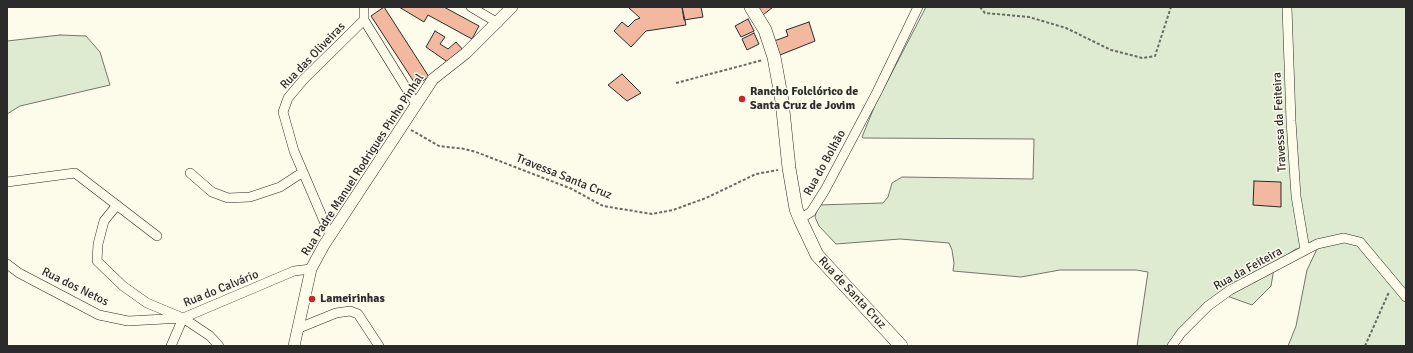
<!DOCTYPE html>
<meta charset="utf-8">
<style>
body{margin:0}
#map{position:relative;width:1413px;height:353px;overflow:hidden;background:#fdfbea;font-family:Signika,sans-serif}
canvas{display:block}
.frame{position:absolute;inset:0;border:8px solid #2b2b2b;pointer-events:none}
</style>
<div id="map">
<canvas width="1413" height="353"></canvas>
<div class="frame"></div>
</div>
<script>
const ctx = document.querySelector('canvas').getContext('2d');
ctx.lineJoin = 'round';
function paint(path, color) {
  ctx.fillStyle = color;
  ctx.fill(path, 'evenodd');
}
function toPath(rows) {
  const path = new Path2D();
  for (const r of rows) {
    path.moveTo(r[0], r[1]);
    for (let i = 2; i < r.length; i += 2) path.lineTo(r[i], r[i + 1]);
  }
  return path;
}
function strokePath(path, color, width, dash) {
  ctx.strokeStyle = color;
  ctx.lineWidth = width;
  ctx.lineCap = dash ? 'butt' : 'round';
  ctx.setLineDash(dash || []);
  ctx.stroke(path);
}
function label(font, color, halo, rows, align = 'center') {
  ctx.font = font + ' Signika,sans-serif';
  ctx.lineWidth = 3;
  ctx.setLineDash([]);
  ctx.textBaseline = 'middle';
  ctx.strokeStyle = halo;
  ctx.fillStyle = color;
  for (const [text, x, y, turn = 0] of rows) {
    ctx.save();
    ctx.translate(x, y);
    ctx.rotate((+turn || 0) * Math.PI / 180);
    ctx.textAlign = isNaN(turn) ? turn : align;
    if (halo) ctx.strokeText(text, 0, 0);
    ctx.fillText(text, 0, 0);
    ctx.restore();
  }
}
const green = toPath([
 [926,7,1406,7,1406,346,1288,346,1296,326,1307,270,1317,249,1296,249,1278,261,1274,269,1271,286,1252,305,1227,296,1210,305,1170,346,1137,346,1148,272,1136,270,1060,270,1021,277,953,271,954,263,952,250,949,243,900,239,836,244,819,226,815,217,818,205,883,203,888,197,892,183,902,177,1033,179,1034,139,863,138,862,137,875,105,926,7],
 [60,35,86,36,100,52,110,85,20,106,7,114,7,41,60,35]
]);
paint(green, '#deebd1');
strokePath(green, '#74746e', 1);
const building = toPath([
 [384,7,429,77,416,85,371,16,384,7],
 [399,7,444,7,479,26,472,39,428,15,424,22,399,7],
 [628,7,682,7,686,25,646,31,631,47,614,31,622,22,628,27,635,20,640,18,628,7],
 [682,7,701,7,703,17,684,20,682,7],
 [757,7,773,7,763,15,757,7],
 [748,19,754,31,741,37,735,26,748,19],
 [809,22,815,41,780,55,774,41,788,36,786,30,809,22],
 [435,31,445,37,440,44,448,49,456,42,465,52,449,63,426,47,435,31],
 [754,33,759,44,747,50,742,39,754,33],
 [622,74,641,93,627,101,608,85,622,74],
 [1254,181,1281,182,1281,207,1253,205,1254,181]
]);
paint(building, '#f2b8a0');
strokePath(building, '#2b2b2b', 1);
const minor = toPath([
 [471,7,498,23],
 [1287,7,1291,121,1296,196,1305,250],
 [364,20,416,104],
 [190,173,212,192,228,198,250,197,280,187,303,172],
 [7,182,75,173,157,236],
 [117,205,104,221,98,244,97,261,123,286,147,303,183,318,210,336,219,346],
 [800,219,811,212,825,190,877,92,918,7],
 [330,235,294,151,283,112,288,98,304,79,364,20,364,7],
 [7,264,19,273,99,315,128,321,183,318,294,271,311,269],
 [299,328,336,313,350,311,358,314,379,346],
 [171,346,183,318],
 [1172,346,1181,333,1208,306,1230,290,1317,244,1344,238,1360,242,1406,297]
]);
const tertiary = toPath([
 [294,346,311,269,324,245,433,79,466,53,512,7]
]);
const secondary = toPath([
 [751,7,765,30,774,57,782,101,789,168,796,209,800,219,817,255,901,346]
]);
strokePath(minor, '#2b2b2b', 10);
strokePath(tertiary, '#2b2b2b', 12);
strokePath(secondary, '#2b2b2b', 14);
strokePath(toPath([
 [980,7,985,13,1029,17,1066,28,1111,50,1142,58,1155,56,1171,7],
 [676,83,763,60],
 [411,130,439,146,465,149,476,152,572,189,603,206,652,214,673,210,706,198,756,174,778,170],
 [1365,346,1389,292]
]), '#6a6964', 2, [3, 2]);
strokePath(minor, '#fdfbea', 9);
strokePath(tertiary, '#fdfbea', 11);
strokePath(secondary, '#fdfbea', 13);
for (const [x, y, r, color] of [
 [742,99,4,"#c62828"],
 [312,299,4,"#c62828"]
]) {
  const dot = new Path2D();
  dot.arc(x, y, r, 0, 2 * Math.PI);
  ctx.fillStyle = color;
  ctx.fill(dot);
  strokePath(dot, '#fdfbea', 1.5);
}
label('12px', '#2b2b2b', '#fdfbea', [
 ["Rua das Oliveiras",313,56,-46],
 ["Travessa da Feiteira",1280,122,-93],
 ["Rua do Bolhão",825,163,-61],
 ["Rua Padre Manuel Rodrigues Pinho Pinhal",363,165,-57],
 ["Travessa Santa Cruz",564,177,22],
 ["Rua da Feiteira",1248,269,-29],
 ["Rua dos Netos",75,287,26],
 ["Rua do Calvário",221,289,-22],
 ["Rua de Santa Cruz",852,293,47]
]);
label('bold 12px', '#2b2b2b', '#fdfbea', [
 ["Rancho Folclórico de",750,92],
 ["Santa Cruz de Jovim",750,106],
 ["Lameirinhas",320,299]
], 'left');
</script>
